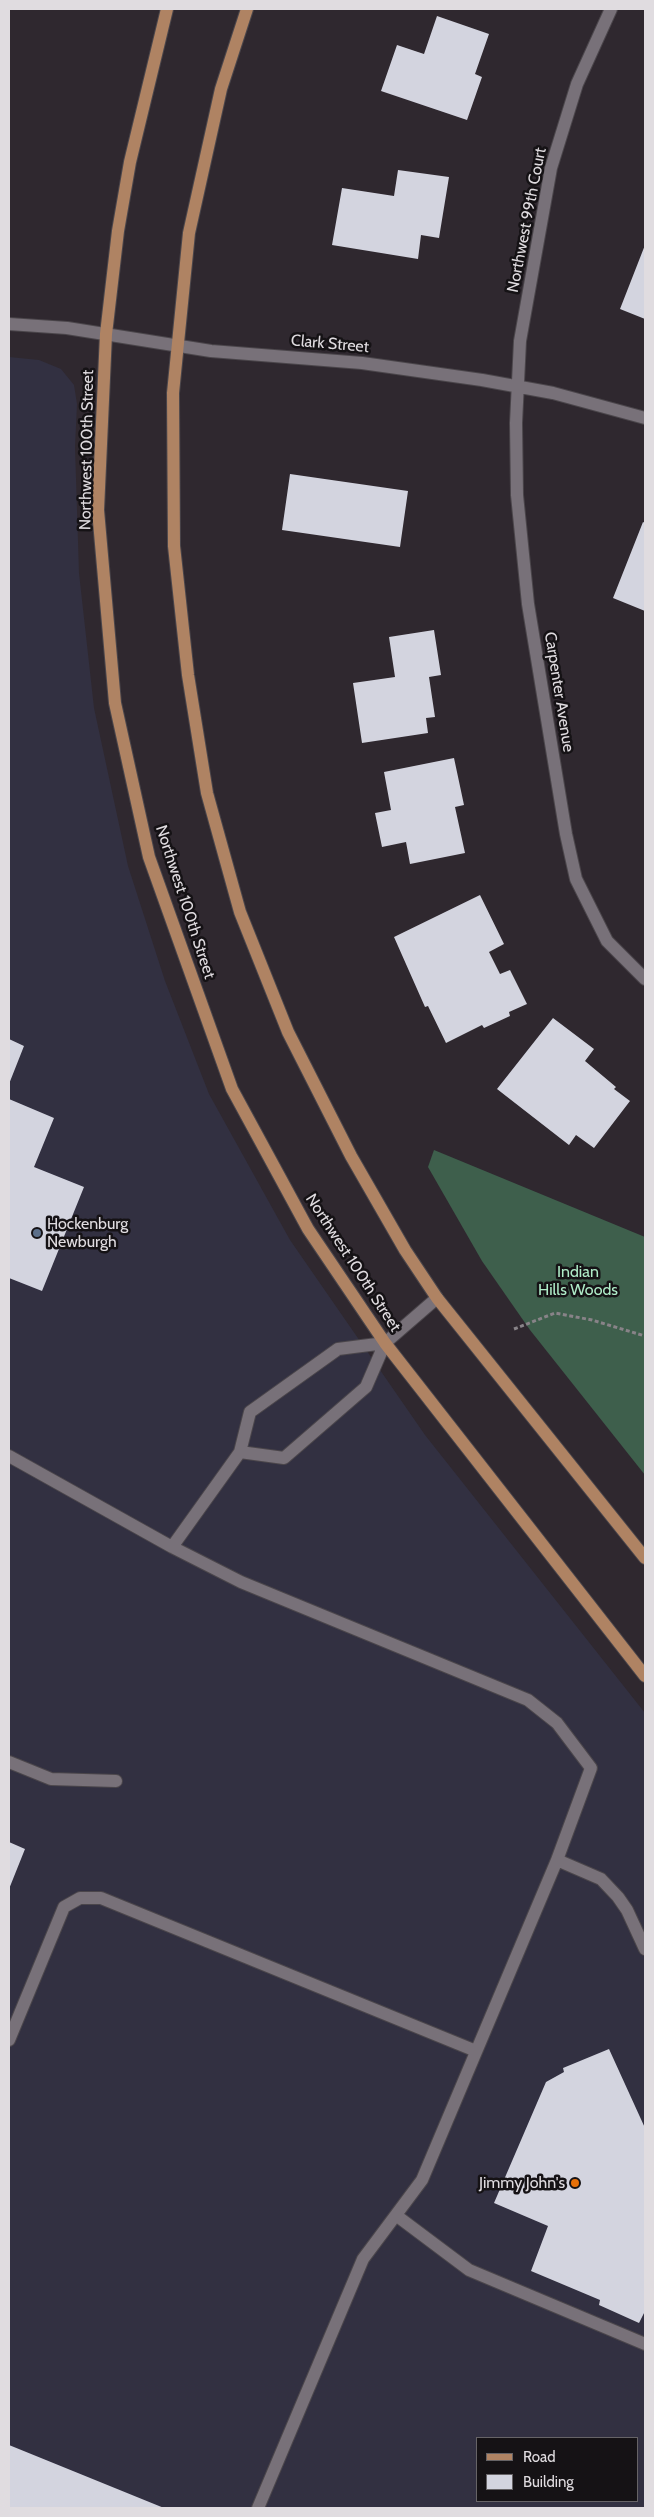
<!DOCTYPE html>
<style>
body{margin:0}
#map{position:relative;width:654px;height:2517px;overflow:hidden;background:#2f282f;font-family:Cabin,sans-serif}
canvas{display:block}
.frame{position:absolute;inset:0;border:10px solid #e0dce0;pointer-events:none}
.legend{position:absolute;left:476px;top:2437px;width:162px;height:65px;box-sizing:border-box;background:#151215;border:1px solid #666366;margin:0;padding:6px 9px;list-style:none;font-size:15px;color:#e0dce0}
.legend li{display:flex;align-items:center;gap:10px;height:25px}
.legend b{width:25px;border:1px solid #666366}
</style>
<div id="map">
<canvas width="654" height="2517"></canvas>
<div class="frame"></div>
<ul class="legend">
<li><b style="height:6px;background:#af8363"></b>Road</li>
<li><b style="height:14px;background:#d3d4df"></b>Building</li>
</ul>
</div>
<script>
const ctx = document.querySelector('canvas').getContext('2d');
ctx.lineJoin = 'round';
function paint(path, color) {
  ctx.fillStyle = color;
  ctx.fill(path, 'evenodd');
}
function toPath(rows) {
  const path = new Path2D();
  for (const r of rows) {
    path.moveTo(r[0], r[1]);
    for (let i = 2; i < r.length; i += 2) path.lineTo(r[i], r[i + 1]);
  }
  return path;
}
function strokePath(path, color, width, dash) {
  ctx.strokeStyle = color;
  ctx.lineWidth = width;
  ctx.lineCap = dash ? 'butt' : 'round';
  ctx.setLineDash(dash || []);
  ctx.stroke(path);
}
function label(font, color, halo, rows, align = 'center') {
  ctx.font = font + ' Cabin,sans-serif';
  ctx.lineWidth = 5;
  ctx.setLineDash([]);
  ctx.textBaseline = 'middle';
  ctx.strokeStyle = halo;
  ctx.fillStyle = color;
  for (const [text, x, y, turn = 0] of rows) {
    ctx.save();
    ctx.translate(x, y);
    ctx.rotate((+turn || 0) * Math.PI / 180);
    ctx.textAlign = isNaN(turn) ? turn : align;
    if (halo) ctx.strokeText(text, 0, 0);
    ctx.fillText(text, 0, 0);
    ctx.restore();
  }
}
paint(toPath([
 [9,357,39,360,61,369,74,385,77,404,75,447,79,573,94,708,128,866,165,981,209,1094,290,1240,425,1435,645,1713,645,2508,9,2508],
 [478,2438,638,2438,638,2501,478,2501]
]), '#323041');
paint(toPath([
 [434,1150,645,1237,645,1475,530,1330,482,1261,428,1167]
]), '#3e5f4c');
paint(toPath([
 [437,16,489,34,475,74,482,77,467,120,381,91,397,45,424,54],
 [398,170,449,177,439,238,421,235,418,259,332,245,342,188,394,196],
 [645,245,645,319,620,309],
 [290,474,408,491,400,547,282,530],
 [643,522,645,523,645,611,613,598],
 [434,630,441,675,429,677,435,717,426,718,428,733,362,743,353,683,395,677,389,637],
 [454,758,464,805,455,807,465,853,410,864,406,842,382,847,375,813,391,810,384,772],
 [480,895,504,944,489,952,500,974,510,970,527,1004,509,1012,510,1016,484,1028,482,1025,446,1043,428,1006,425,1007,394,937],
 [553,1018,594,1049,585,1061,616,1087,614,1089,630,1101,594,1148,576,1135,569,1145,497,1089],
 [9,1039,24,1046,9,1084],
 [9,1099,54,1118,34,1167,84,1187,42,1291,9,1278],
 [9,1842,25,1849,9,1889],
 [609,2049,645,2128,645,2311,639,2323,599,2305,600,2300,531,2271,548,2226,494,2203,546,2082,564,2072,563,2068],
 [9,2445,164,2508,9,2508]
]), '#d3d4df');
const minor = toPath([
 [611,9,577,84,551,168,520,341,516,423,517,495,528,604,566,834,576,879,607,941,645,979],
 [9,324,67,328,211,351,362,363,482,380,553,393,645,418],
 [240,1452,284,1458,366,1387,385,1343,437,1298],
 [9,1456,172,1547,241,1582,528,1700,557,1723,591,1768,557,1860,422,2180,363,2259,258,2508],
 [172,1547,240,1452,250,1412,338,1349,385,1343],
 [9,1762,51,1779,116,1781],
 [557,1860,601,1879,618,1897,627,1910,645,1949],
 [9,2040,64,1907,80,1898,101,1898,476,2051],
 [397,2216,469,2270,645,2344]
]);
const major = toPath([
 [167,9,130,162,118,231,106,334,98,510,115,703,149,857,232,1089,308,1229,385,1343,645,1676],
 [247,9,221,89,189,233,173,393,174,546,188,675,207,793,240,912,288,1032,351,1156,405,1250,437,1298,645,1558]
]);
strokePath(minor, '#4b464b', 14);
strokePath(major, '#4b464b', 14);
strokePath(toPath([
 [514,1329,555,1313,592,1320,645,1336]
]), '#888388', 3, [4, 2.5]);
strokePath(minor, '#787179', 12);
strokePath(major, '#af8363', 12);
for (const [x, y, r, color] of [
 [37,1233,5,"#5c6f8a"],
 [575,2183,5,"#e8710a"]
]) {
  const dot = new Path2D();
  dot.arc(x, y, r, 0, 2 * Math.PI);
  ctx.fillStyle = color;
  ctx.fill(dot);
  strokePath(dot, '#151215', 2);
}
label('16px', '#e0dce0', '#151215', [
 ["Northwest 99th Court",527,220,-79],
 ["Clark Street",330,344,5],
 ["Northwest 100th Street",87,450,-89],
 ["Carpenter Avenue",559,692,81],
 ["Northwest 100th Street",185,902,72],
 ["Northwest 100th Street",353,1263,57]
]);
label('16px', '#e0dce0', '#151215', [
 ["Hockenburg",47,1224],
 ["Newburgh",47,1242],
 ["Jimmy John's",565,2183,"right"]
], 'left');
label('16px', '#afecc8', '#151215', [
 ["Indian",578,1272],
 ["Hills Woods",578,1290]
]);
</script>
